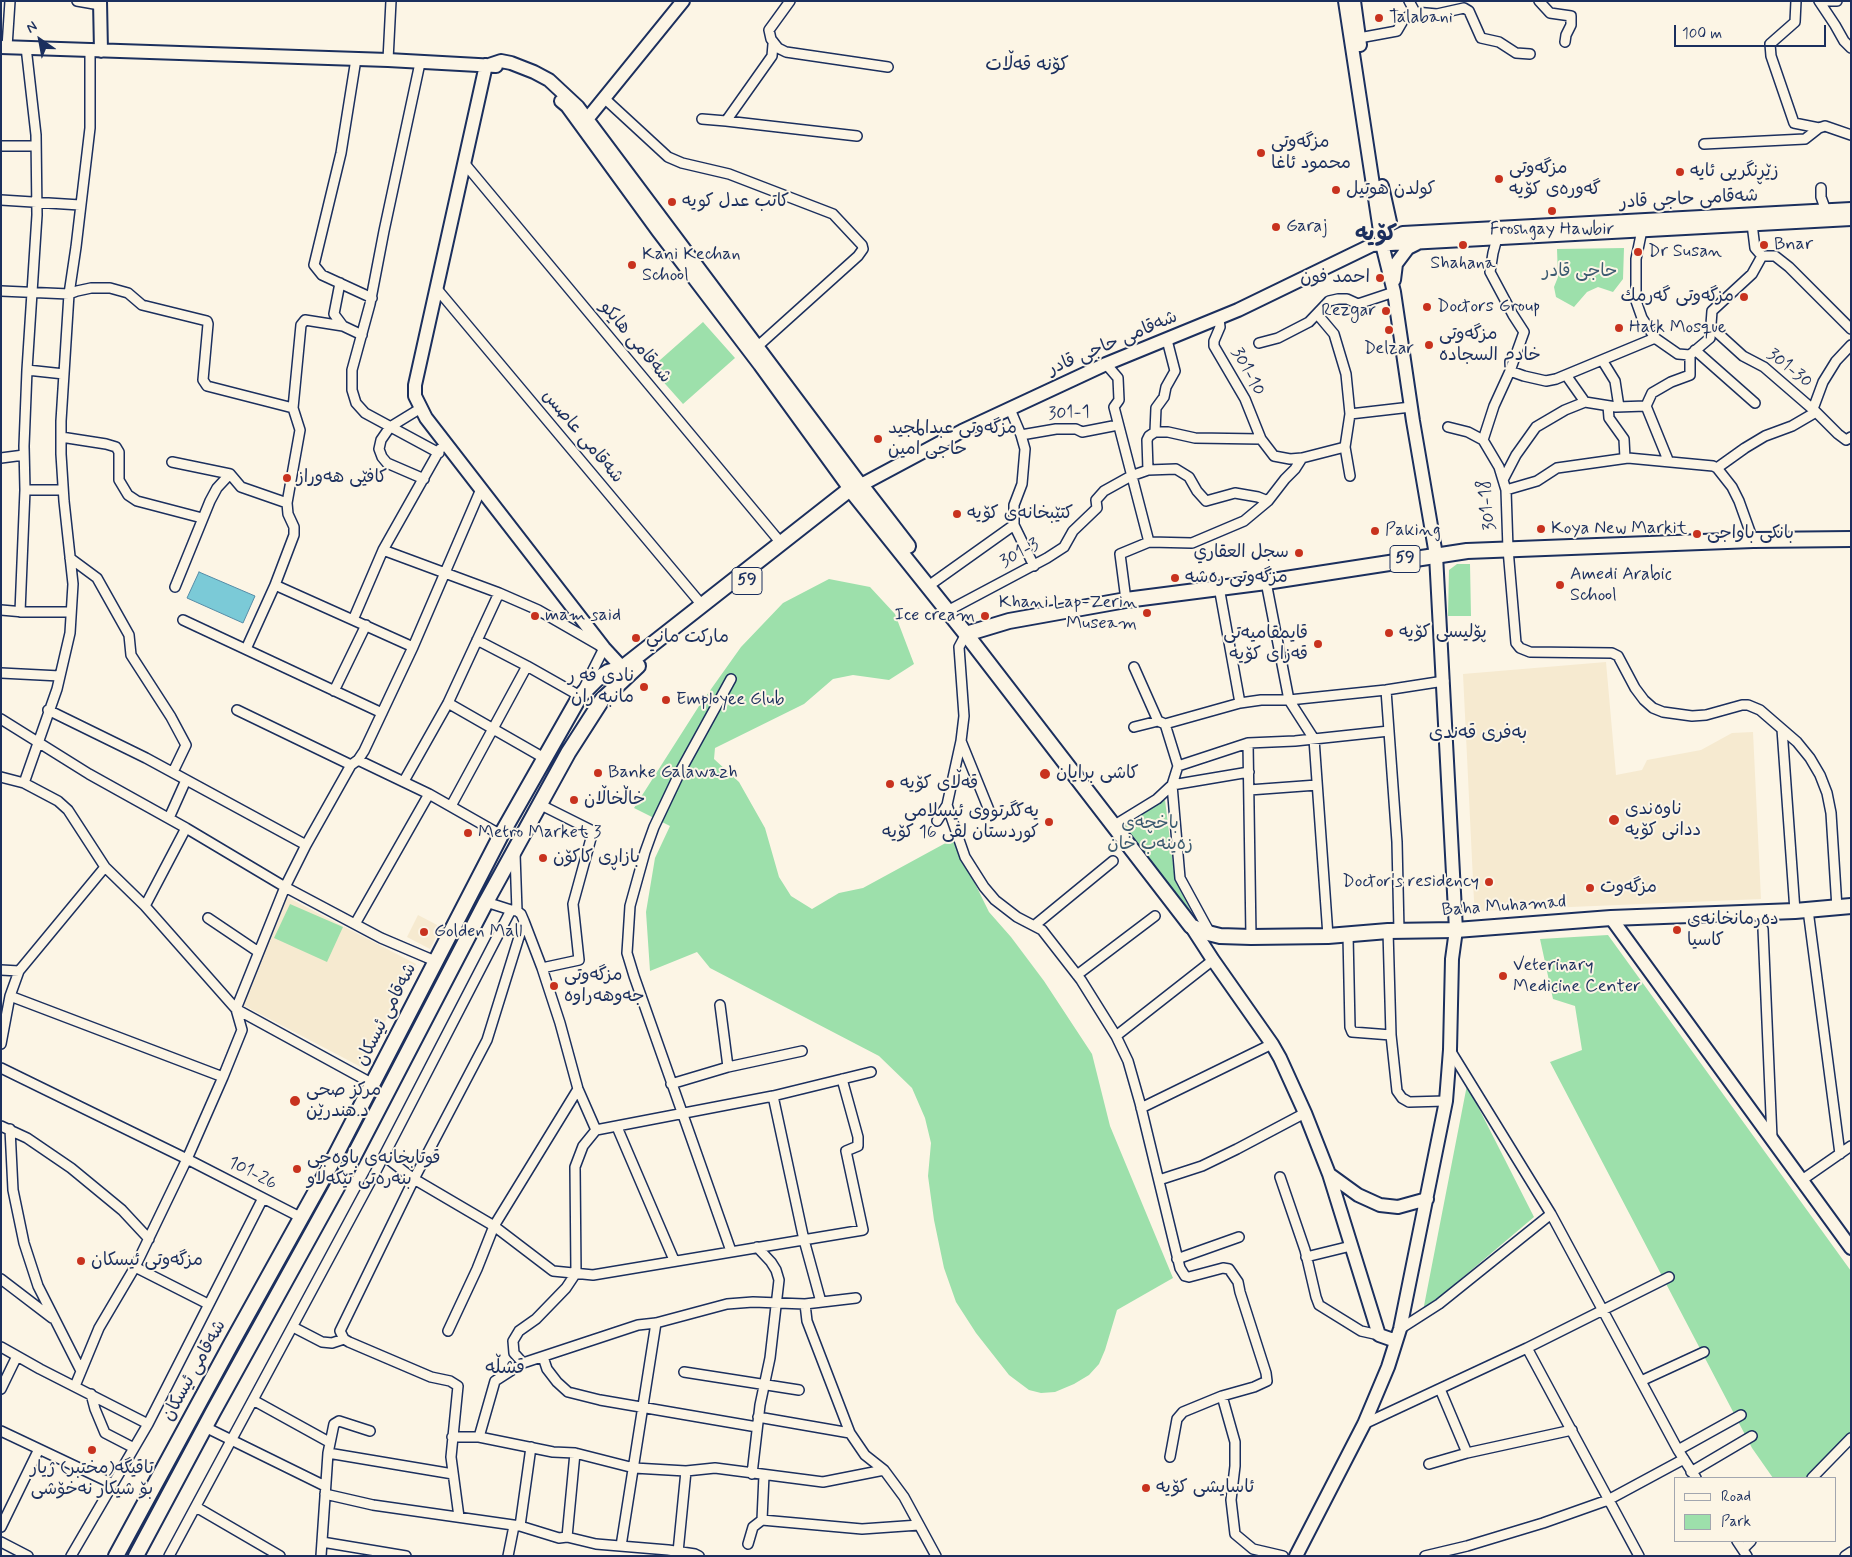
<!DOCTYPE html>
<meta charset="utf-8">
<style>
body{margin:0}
#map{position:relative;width:1852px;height:1557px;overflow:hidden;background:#fcf5e5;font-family:Mynerve,sans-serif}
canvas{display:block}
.frame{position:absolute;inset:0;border:2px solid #1b2f5e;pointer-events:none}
.legend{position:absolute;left:1674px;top:1477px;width:162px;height:65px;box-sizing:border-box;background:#fcf5e5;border:1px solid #a2a6af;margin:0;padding:6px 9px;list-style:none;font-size:15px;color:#1b2f5e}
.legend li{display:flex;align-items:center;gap:10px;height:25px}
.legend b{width:25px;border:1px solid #a2a6af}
.north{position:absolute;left:15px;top:15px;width:50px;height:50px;-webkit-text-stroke:4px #fcf5e5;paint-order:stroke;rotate:327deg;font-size:14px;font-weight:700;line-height:20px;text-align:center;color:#1b2f5e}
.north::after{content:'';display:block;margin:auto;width:18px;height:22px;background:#1b2f5e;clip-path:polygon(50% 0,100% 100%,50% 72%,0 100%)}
.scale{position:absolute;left:1674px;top:25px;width:152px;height:22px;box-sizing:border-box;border:2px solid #1b2f5e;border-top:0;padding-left:6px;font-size:15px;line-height:18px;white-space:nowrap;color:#1b2f5e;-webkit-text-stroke:4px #fcf5e5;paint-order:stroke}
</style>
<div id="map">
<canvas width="1852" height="1557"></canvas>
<div class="frame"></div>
<ul class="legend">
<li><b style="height:6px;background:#fcf5e5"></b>Road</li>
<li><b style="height:14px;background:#9de0ab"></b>Park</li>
</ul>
<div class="north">N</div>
<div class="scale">100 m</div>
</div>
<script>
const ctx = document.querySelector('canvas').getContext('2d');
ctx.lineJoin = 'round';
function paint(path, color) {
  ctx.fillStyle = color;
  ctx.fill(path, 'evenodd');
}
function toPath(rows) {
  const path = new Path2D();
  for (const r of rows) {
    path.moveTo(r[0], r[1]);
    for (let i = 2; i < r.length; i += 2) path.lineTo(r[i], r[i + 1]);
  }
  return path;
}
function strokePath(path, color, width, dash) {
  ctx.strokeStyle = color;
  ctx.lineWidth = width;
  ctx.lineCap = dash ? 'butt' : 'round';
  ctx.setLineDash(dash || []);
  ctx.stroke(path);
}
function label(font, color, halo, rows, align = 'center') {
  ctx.font = font + ' Mynerve,"Playpen Sans Arabic",sans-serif';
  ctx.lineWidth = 4;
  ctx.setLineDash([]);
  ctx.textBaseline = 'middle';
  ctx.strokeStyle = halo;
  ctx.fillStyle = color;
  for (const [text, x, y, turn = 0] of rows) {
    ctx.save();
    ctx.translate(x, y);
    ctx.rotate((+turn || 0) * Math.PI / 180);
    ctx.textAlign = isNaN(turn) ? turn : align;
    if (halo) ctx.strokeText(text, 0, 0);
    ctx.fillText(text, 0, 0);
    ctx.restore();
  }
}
paint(toPath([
 [1606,662,1616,775,1642,770,1647,760,1701,750,1732,733,1753,732,1761,899,1476,911,1474,901,1463,674],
 [285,896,416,964,361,1067,243,1005],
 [418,915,441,927,430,949,407,937]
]), '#f6ead0');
paint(toPath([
 [1624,248,1623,279,1613,292,1598,287,1587,292,1574,307,1556,297,1554,287,1558,277,1557,249],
 [703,322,735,358,683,404,651,368],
 [1457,564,1470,564,1471,616,1448,616,1449,570],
 [829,579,870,587,895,614,914,664,889,680,853,675,833,679,804,704,715,748,714,759,739,782,765,828,779,877,791,896,812,909,839,893,863,888,953,839,989,912,1011,937,1044,981,1092,1054,1110,1126,1173,1278,1117,1310,1105,1350,1099,1364,1089,1375,1074,1384,1055,1392,1041,1393,1029,1390,1009,1375,976,1333,956,1302,944,1268,934,1220,928,1176,931,1143,925,1118,912,1088,879,1056,710,968,697,952,650,971,646,912,655,858,670,826,634,808,699,706,741,647,783,603],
 [1165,800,1175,880,1195,919,1179,906,1121,828],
 [290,904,343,927,327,962,274,938],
 [1608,935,1851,1271,1851,1434,1808,1478,1773,1478,1752,1448,1550,1062,1582,1050,1575,1006,1553,999,1540,939],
 [1467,1085,1534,1217,1423,1311]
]), '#9de0ab');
const water = toPath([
 [199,572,255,596,243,623,187,598,199,572]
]);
paint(water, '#7bcad7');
strokePath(water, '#558ca7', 1);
const street = toPath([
 [77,1,100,5],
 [790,1,769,30,771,39,778,48,786,52,888,67],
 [1409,1,1415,12],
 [1539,1,1550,13,1571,16,1571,25,1566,35,1565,42],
 [1796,1,1795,22,1770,44,1771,56,1794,123,1819,128,1825,126,1851,135],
 [1819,1,1835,25,1844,41,1851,48],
 [1826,1,1837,1],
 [1359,38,1397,31,1404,19,1415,12,1437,14,1464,8,1469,11,1481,38,1499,42,1516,53,1530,54],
 [773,44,772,56,726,121,857,136],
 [7,47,10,1],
 [356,59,341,153,314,265,322,275,372,298],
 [388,60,391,1],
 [420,63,384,231,370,304,352,370,352,390,356,403,365,413,439,453],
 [604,98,668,157,682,163,729,174,833,214,862,245,863,249,858,256,758,346],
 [702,119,726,121],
 [1704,144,1805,139,1819,128],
 [1,146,36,146],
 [465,164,781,543],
 [1821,188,1821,197,1825,208,1830,210],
 [1,200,80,205],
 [1752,224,1755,248,1762,256],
 [1642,230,1636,259,1636,301,1642,318,1655,338,1678,354,1690,355],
 [1762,256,1775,256,1789,267,1851,329],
 [340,283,334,314,343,326],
 [437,289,702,605],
 [1,291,69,294,77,291,91,288,110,288,128,293,142,305,207,321,208,324,203,380,207,386,293,408],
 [1318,315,1334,334,1346,374,1350,414,1345,447,1350,476],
 [1219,319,1220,327,1214,341,1214,346,1245,399,1261,439,1274,456,1290,459,1302,458],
 [1710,326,1743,356,1764,367,1816,412,1838,434,1846,440,1851,437],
 [1259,343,1278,338,1309,322,1329,301,1338,299,1347,299,1358,304,1394,292],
 [1695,350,1755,403],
 [1690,355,1710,338,1712,311,1752,274,1762,256],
 [1602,360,1615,381,1619,407],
 [1106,364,1118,378,1119,400,1114,407,1149,542,1120,554,1126,600],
 [27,370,64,374],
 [1510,371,1524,376,1546,381,1556,379,1655,338],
 [1566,375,1585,402],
 [1608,406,1609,418,1624,439,1625,458],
 [1646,406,1668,460],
 [421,408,390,427,381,440,379,449,382,457,387,463,424,479],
 [1010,409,1021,435,1025,449,1022,484,1014,505,1014,525,1034,566],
 [1813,409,1823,382,1836,361,1851,345],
 [1350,414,1411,407],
 [1448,427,1468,432,1483,440,1499,467,1506,490,1508,549,1516,643,1520,648,1530,652,1612,653,1618,656,1635,688,1644,700,1653,708,1663,712,1692,716,1706,715,1742,705,1748,705,1760,710,1797,742,1810,758,1820,775,1827,793,1831,813,1837,908],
 [1155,432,1156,408,1164,397,1166,387,1175,371,1167,340],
 [1021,435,1056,429,1076,429,1082,432,1118,425],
 [61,437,106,444,116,447,119,452,119,480,128,495,137,501,202,518],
 [1483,440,1494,406,1510,371,1524,332,1513,315,1490,272,1493,253,1497,238],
 [440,449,383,550,499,593],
 [1,458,24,455],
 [172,462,230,474,241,487,287,503],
 [1717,468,1745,448,1765,436,1792,426,1816,412],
 [1148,470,1147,440,1149,436,1155,432,1168,432,1195,438,1261,439],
 [1503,480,1516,455,1536,427,1565,410,1585,402,1616,407,1646,406,1652,393,1671,382,1690,375,1690,355],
 [25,490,63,490],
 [1506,490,1537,481,1557,468,1628,458,1713,466,1717,468,1732,487,1739,501,1753,540],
 [1149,542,1192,543,1244,521,1268,501,1285,479,1295,469,1302,458,1345,447],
 [383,550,353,620,413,647],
 [70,558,97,578,129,635,131,655,171,717,186,745,173,772],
 [934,582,1014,525],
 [1266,582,1289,700,1314,739,1328,936],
 [175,587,210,501,217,488,230,474],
 [1219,587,1240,703],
 [953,608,1047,558,1064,547,1073,531,1097,508,1096,500,1104,491,1131,476,1148,470,1176,469,1189,477,1197,491,1206,501,1235,493,1258,497,1268,501],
 [1,610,24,612,71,612],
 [20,612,25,490,24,446,27,370,37,215,36,135,26,47],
 [183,620,382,713],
 [353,620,275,585,294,535,294,527,288,514,287,503,300,430,293,408,301,325,305,320,343,326,362,335],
 [477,640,527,666],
 [246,649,275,585],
 [1134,667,1158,721],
 [1,673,60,676],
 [1386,690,1397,842,1399,931],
 [334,691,366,625],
 [448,703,544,758],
 [48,710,146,758,306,845],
 [237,710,351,765],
 [1,719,89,774,186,828,285,887,381,938,435,961],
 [1165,724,1178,766,1172,785,1180,878,1210,933],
 [1134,727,1158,721,1165,724,1240,703,1261,700,1289,700,1386,690,1444,681],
 [1782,729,1795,911],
 [961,741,991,815],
 [1248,743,1251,937],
 [1178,766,1248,743,1295,741,1389,731],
 [1,777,24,783,58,801,68,810,105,867,145,906,236,1009,373,1084],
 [404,781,448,703,499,593,538,610,604,648,580,696,527,666,451,806],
 [24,783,57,689,70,633,73,584,64,501,61,454,61,421,69,294,76,247,90,128,90,51],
 [1249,790,1317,785],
 [429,794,501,835],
 [539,804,593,831,573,904,579,960,542,968],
 [947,805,965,857,984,887,995,900,1017,917,1042,930,1081,980,1116,1036,1128,1061,1140,1103,1180,1268,1185,1276,1189,1277,1223,1268,1229,1269,1238,1282,1240,1292,1266,1373,1267,1381,1254,1387,1222,1396],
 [169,818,186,780],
 [937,821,947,805,961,741,964,716,959,647,966,634],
 [1113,826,1157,799,1172,785,1249,772],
 [515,854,517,911,521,914,524,921,542,968,560,1023,578,1089,596,1130],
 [486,902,511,910],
 [145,906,186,828],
 [1808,910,1840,1154],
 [208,918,257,951],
 [355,924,429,794,358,760],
 [1035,925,1113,861],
 [1763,929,1772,1138],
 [1388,931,1391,1035,1397,1091,1402,1098,1409,1102,1446,1101],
 [1348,935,1350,1027,1352,1032,1391,1035],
 [1,970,19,971],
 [1077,975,1155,916],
 [10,996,19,971,105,867],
 [720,1005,728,1067],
 [1116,1036,1213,960],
 [1,1044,10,996,223,1077],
 [1450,1050,1551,1214,1678,1450,1696,1478],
 [1,1068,187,1159,302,1218],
 [671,1084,728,1067,802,1051],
 [773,1096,804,1240,821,1302],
 [1141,1108,1272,1044],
 [1,1126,27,1138,71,1168,122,1210,149,1239],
 [617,1127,674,1260],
 [10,1129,13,1190,24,1243,38,1286,81,1371],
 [384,1156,414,1179,494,1226,553,1271,593,1275,863,1230,846,1151,858,1146,858,1137,842,1079],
 [1280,1177,1305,1250,1316,1297,1319,1305,1361,1331,1379,1335],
 [1159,1180,1202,1166,1237,1149,1305,1113],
 [1802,1180,1851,1146],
 [731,1251,634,976,627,953,630,906,645,852,654,827,681,770,731,679],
 [1306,1257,1351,1246],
 [1177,1259,1239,1237],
 [135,1267,208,1304],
 [1,1279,52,1318],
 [805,1304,807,1321,850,1433,865,1455,884,1470,904,1497,936,1556],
 [293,1327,322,1342,332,1343,344,1339],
 [1400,1329,1439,1304,1551,1214],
 [448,1331,477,1269,494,1226,578,1089],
 [1,1347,40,1369,148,1424],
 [1527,1348,1639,1556],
 [543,1357,547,1369,557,1382,568,1392,600,1400,757,1427],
 [523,1363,514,1353,513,1341,519,1331,536,1319,566,1288,576,1273,575,1167,583,1146,596,1130,773,1096,871,1072],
 [684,1372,799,1390],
 [1641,1381,1704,1352],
 [75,1386,99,1328,135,1267,187,1159,223,1077,242,1030,236,1009,285,887,306,845,351,765,358,760,364,751,413,647,481,489],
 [1,1389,17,1356],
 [1440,1389,1467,1453],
 [91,1394,95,1409,105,1433,134,1448],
 [253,1400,329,1442],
 [758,1417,850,1433],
 [1364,1424,1527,1348,1669,1277],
 [205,1427,325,1486],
 [1,1431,113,1484],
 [452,1437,479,1437,553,1452,575,1453,634,1468,686,1471,715,1468,823,1482,884,1470],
 [479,1437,495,1381,523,1363,638,1325,656,1323,727,1304,753,1302,805,1304,856,1298],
 [1678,1450,1741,1415],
 [328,1453,453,1474],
 [1170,1457,1177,1419,1183,1412,1222,1396,1235,1442,1235,1466,1231,1500,1235,1534,1253,1549,1283,1556],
 [1429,1464,1467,1453,1572,1430],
 [1691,1472,1752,1436],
 [752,1474,760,1405,770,1358,779,1280,776,1270,771,1262,757,1247],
 [1812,1478,1851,1438],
 [325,1494,373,1505,520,1526,559,1538,567,1537,596,1544,668,1550,695,1554,699,1556],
 [196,1507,280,1556],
 [459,1517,451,1457,458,1386,450,1381,431,1377,349,1342,344,1339,340,1331,414,1179,487,1040,524,921],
 [762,1520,862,1529,919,1525],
 [520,1526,531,1447],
 [1,1527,39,1449],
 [567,1537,575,1453],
 [1737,1541,1747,1556],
 [1,1542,28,1556],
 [322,1542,406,1556],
 [748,1544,753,1527,762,1520,764,1475],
 [621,1546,656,1323],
 [1743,1549,1751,1541],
 [678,1552,686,1471],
 [71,1556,148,1424,263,1198],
 [169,1556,375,1173,511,910,517,911],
 [321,1556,328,1453,334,1424,339,1421,370,1431],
 [508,1556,514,1526],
 [1425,1556,1467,1546,1543,1523,1608,1500,1684,1459],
 [1845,1556,1851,1552]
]);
const secondary = toPath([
 [100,1,101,51],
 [1354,1,1360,45],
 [1,47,388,60,496,66],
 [486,65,415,385,415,396,426,418,604,648,628,674],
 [489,65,501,61,511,63,534,72,549,80,578,107,861,485,962,431,1106,364,1238,310,1372,245,1851,219],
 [561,101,567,106,658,231,760,365,850,489],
 [587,125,588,118,683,1],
 [1382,186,1390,222,1383,241],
 [1386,241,1403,233,1851,209],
 [1394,280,1396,264,1408,248,1420,242],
 [1611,918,1851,1248],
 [1191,926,1213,960,1272,1044,1280,1058,1305,1113,1329,1174,1379,1335,1396,1341],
 [1329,1174,1358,1195,1380,1205,1398,1207,1427,1199],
 [1296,1556,1364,1424,1388,1367,1400,1329,1446,1101,1450,1050,1452,959,1456,930,1436,555,1413,421,1394,292,1382,244,1345,1]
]);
const primary = toPath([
 [861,485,908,546],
 [850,489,966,634,1191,926,1204,932,1220,936,1251,937,1328,936,1388,931,1456,930,1611,918,1795,911,1851,906],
 [966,634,1009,621,1126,600,1266,582,1467,551,1753,540,1851,539],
 [116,1556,231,1344,331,1164,501,835,580,696,597,679,608,672,622,668,850,489,861,485],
 [136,1556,213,1412,345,1173,486,902,568,753,602,700,638,666]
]);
strokePath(street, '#1b2f5e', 12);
strokePath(secondary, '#1b2f5e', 16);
strokePath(primary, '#1b2f5e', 18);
strokePath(street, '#fcf5e5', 9);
strokePath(secondary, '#fcf5e5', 12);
strokePath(primary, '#fcf5e5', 14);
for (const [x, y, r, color] of [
 [1379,18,5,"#c8321e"],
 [1261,153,5,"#c8321e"],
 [1680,172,5,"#c8321e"],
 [1499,179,5,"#c8321e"],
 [1336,190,5,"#c8321e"],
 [672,202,5,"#c8321e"],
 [1552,211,5,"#c8321e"],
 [1276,227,5,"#c8321e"],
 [1463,245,5,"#c8321e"],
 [1764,245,5,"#c8321e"],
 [1638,252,5,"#c8321e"],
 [632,265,5,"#c8321e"],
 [1380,278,5,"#c8321e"],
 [1744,297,5,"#c8321e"],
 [1427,307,5,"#c8321e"],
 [1386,311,5,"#c8321e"],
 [1619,328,5,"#c8321e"],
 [1389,330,5,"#c8321e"],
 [1429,345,5,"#c8321e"],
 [878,439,5,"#c8321e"],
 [287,478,5,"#c8321e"],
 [957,514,5,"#c8321e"],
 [1541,529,5,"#c8321e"],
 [1375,531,5,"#c8321e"],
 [1697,534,5,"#c8321e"],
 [1299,553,5,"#c8321e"],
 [1175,578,5,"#c8321e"],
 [1560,585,5,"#c8321e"],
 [1147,613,5,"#c8321e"],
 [535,616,5,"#c8321e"],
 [985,616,5,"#c8321e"],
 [1389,633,5,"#c8321e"],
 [636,638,5,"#c8321e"],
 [1318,644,5,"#c8321e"],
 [644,687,5,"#c8321e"],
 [666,700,5,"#c8321e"],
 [598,773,5,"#c8321e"],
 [1045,774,6,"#c8321e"],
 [890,784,5,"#c8321e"],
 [574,800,5,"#c8321e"],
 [1614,820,6,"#c8321e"],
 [1049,822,5,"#c8321e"],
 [468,833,5,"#c8321e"],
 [543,858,5,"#c8321e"],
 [1489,882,5,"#c8321e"],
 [1590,888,5,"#c8321e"],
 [1677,930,5,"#c8321e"],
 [424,932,5,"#c8321e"],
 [1503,976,5,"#c8321e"],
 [554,986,5,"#c8321e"],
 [295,1101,6,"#c8321e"],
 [297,1169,5,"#c8321e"],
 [81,1261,5,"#c8321e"],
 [92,1450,5,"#c8321e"],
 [1146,1488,5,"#c8321e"]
]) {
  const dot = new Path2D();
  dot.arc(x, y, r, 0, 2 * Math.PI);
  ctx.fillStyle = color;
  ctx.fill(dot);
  strokePath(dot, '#fcf5e5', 2);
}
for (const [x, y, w] of [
 [1405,559,30],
 [747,581,30]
]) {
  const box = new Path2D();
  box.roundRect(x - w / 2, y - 13.5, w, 27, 4);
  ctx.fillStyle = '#fcf5e5';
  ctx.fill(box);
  strokePath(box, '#1b2f5e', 1);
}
label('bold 16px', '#1b2f5e', null, [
 ["59",1405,559],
 ["59",747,581]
]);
label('18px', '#1b2f5e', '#fcf5e5', [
 ["Talabani",1389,18],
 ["مزگه‌وتی",1271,143],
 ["محمود ئاغا",1271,164],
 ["مزگه‌وتی",1509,169],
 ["گه‌وره‌ی كۆیه",1509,190],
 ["زێڕنگریی ئایە",1690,172],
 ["كولدن هوتيل",1346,190],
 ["كاتب عدل كويه",682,202],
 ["Garaj",1286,227],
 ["Froshgay Hawbir",1552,230,"center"],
 ["Bnar",1774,245],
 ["Dr Susan",1648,252],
 ["Kani Kechan",642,255],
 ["School",642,276],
 ["Shahana",1463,264,"center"],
 ["احمد فون",1370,278,"right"],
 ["مزگه‌وتی گه‌رمك",1734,297,"right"],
 ["Doctors Group",1437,307],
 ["Rezgar",1376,311,"right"],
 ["Hatk Mosque",1629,328],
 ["مزگه‌وتی",1439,335],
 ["خادم السجاده",1439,356],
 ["Delzar",1389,349,"center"],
 ["مزگه‌وتی عبدالمجید",888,429],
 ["حاجی امین",888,450],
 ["کافێی هەوراز",297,478],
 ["كتێبخانه‌ی كۆیه‌",967,514],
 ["Koya New Markit",1551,529],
 ["Paking",1385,531],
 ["بانکی باواجی",1707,534],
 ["سجل العقاري",1289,553,"right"],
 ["Amedi Arabic",1570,575],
 ["School",1570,596],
 ["مزگەوتی رەشە",1185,578],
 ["Khani Lap-Zerin",1137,603,"right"],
 ["Museam",1137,624,"right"],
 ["mam said",545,616],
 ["Ice cream",975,616,"right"],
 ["پۆلیسی كۆیه‌",1399,633],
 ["قایمقامیه‌تی",1308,634,"right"],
 ["قه‌زای كۆیه‌",1308,655,"right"],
 ["مارکت ماني",646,638],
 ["نادی فه ر",634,677,"right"],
 ["مانبه ران",634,698,"right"],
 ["Employee Glub",676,700],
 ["Banke Galawazh",608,773],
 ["كاشی برایان",1056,774],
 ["قەڵای کۆیە",900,784],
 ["خاڵخاڵان",584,800],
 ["ناوەندی",1625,810],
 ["ددانی کۆیە",1625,831],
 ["يه‌كگرتووی ئیسلامی",1039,812,"right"],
 ["كوردستان لقی 16 كۆیه‌",1039,833,"right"],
 ["Metro Market 3",478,833],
 ["بازاڕی کاکۆن",553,858],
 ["Doctor's residency",1479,882,"right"],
 ["مزگه‌وت",1600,888],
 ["دەرمانخانەی",1687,920],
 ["کاسیا",1687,941],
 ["Golden Mall",434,932],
 ["Veterinary",1513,966],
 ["Medicine Center",1513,987],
 ["مزگه‌وتی",564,976],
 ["جه‌وهه‌راوه",564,997],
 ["مرکز صحی",306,1091],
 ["د.هندرێن",306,1112],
 ["قوتابخانه‌ی باوه‌جی",307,1159],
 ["بنه‌ره‌تی تێكه‌لاو",307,1180],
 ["مزگەوتی ئیسکان",91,1261],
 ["تاقیگە(مختبر) ژیار",92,1469,"center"],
 ["بۆ شیکار نەخۆشی",92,1490,"center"],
 ["ئاسایشی کۆیە",1156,1488]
], 'left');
label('18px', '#1b2f5e', '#fcf5e5', [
 ["شەقامی حاجی قادر",1689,200,-3],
 ["شه‌قامی هایكو",635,343,50],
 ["شەقامی حاجی قادر",1113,344,-23],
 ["301-30",1789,369,38],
 ["301-10",1247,372,61],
 ["301-1",1069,414,-3],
 ["شه‌قامی عاصس",582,437,50],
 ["301-18",1488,505,-97],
 ["301-3",1020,554,-29],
 ["Baha Muhamad",1504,907,-4],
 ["شەقامی ئیسکان",387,1015,-63],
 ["101-26",252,1174,27],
 ["شەقامی ئیسکان",195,1371,-61]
]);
label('18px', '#3c5b71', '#fcf5e5', [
 ["حاجی قادر",1580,272],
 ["باخچه‌ی",1150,824],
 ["زه‌ینه‌ب خان",1150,845]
]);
label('19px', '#1b2f5e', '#fcf5e5', [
 ["کۆنە قەڵات",1027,66],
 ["بەفری قەندی",1478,734],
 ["قشڵه‌",505,1369]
]);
label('bold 22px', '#1b2f5e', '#fcf5e5', [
 ["کۆیە",1376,235]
]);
</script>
